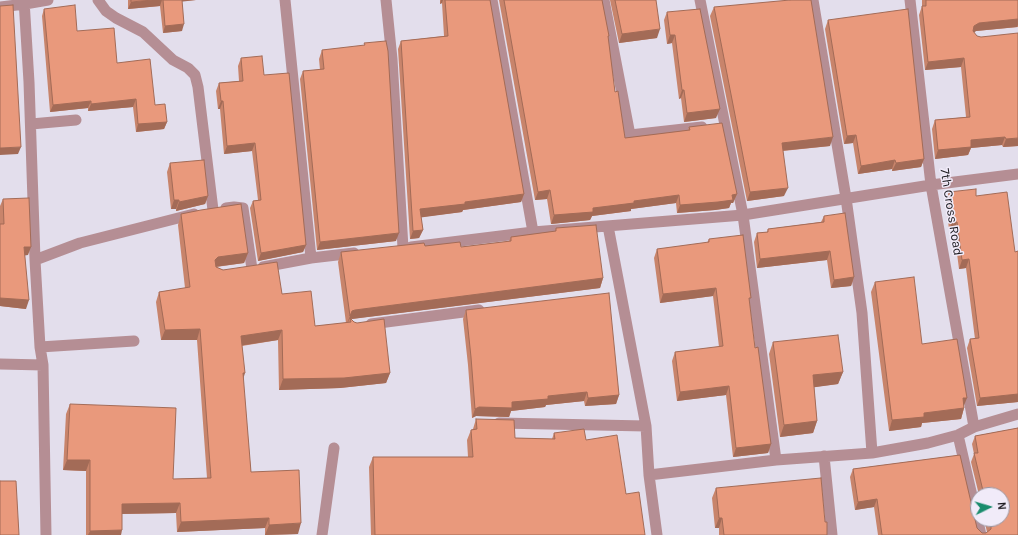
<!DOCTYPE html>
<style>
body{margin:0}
#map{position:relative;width:1018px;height:535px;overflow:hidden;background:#e3deec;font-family:Karla,sans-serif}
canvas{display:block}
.north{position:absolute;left:970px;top:487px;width:40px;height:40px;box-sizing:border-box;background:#f1ebf9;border:1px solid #9b96a1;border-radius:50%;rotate:85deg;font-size:11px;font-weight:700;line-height:16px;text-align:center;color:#19171c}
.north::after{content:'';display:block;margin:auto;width:14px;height:18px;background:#1a8c6d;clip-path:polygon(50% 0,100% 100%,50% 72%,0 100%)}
</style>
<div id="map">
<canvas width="1018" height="535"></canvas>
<div class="north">N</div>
</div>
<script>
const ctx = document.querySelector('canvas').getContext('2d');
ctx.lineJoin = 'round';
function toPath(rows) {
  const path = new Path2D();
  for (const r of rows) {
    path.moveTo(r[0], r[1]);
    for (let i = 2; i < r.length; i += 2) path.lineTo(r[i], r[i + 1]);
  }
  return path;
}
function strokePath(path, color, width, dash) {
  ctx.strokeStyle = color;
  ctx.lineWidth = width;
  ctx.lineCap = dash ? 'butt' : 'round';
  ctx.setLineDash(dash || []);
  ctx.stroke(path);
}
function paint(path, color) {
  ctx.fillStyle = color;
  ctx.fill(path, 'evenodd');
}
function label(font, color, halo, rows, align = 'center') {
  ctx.font = font + ' Karla,sans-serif';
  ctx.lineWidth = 3;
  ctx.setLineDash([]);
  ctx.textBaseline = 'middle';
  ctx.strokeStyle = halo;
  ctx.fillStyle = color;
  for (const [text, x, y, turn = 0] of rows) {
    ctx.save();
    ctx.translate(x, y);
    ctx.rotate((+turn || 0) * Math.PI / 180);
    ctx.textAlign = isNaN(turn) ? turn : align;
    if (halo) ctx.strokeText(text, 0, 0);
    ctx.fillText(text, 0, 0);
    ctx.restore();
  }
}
strokePath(toPath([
 [24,0,29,82,35,260,40,347,43,365,46,535],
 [98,0,106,11,116,18,143,32,173,60,188,68,195,75,198,87,213,210],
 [285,0,311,258],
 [386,0,392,59,403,248],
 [604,0,630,135,702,127],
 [700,0,743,215,776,460],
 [813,0,846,198,862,313,872,453],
 [910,0,931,185,974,427],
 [0,7,25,4,48,0],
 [31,124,76,120],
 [226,208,234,207,243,208,252,269],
 [608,226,646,426,649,475,657,535],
 [411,247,533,232,743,215,931,185,1018,174],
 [35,260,80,243,194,214],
 [263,267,311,258,354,253],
 [371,324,479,310],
 [40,347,134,341],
 [0,364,43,365],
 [499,423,646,426],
 [958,435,981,535],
 [824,456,832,535],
 [649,475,776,460,872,453,928,443,958,435,974,427,1018,414],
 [322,535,334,448]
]), '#b58e94', 11);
strokePath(toPath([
 [492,0,533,232]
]), '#b58e94', 11);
paint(toPath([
 [128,0,196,0,182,1,182,31,163,33,160,6,128,9],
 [440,0,490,0,524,194,521,202,463,210,462,212,421,217,423,230,419,238,410,239,398,49,401,41,444,36,442,3,440,4],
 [499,0,602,0,609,36,608,38,615,92,625,138,688,130,689,127,737,194,733,203,731,203,729,208,715,210,677,213,676,203,631,209,631,211,592,216,590,220,551,224,547,199,535,200],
 [610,0,656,0,657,38,619,43],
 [922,0,1018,0,1018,27,976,31,974,32,1018,146,1003,147,1002,145,971,148,968,155,935,159,932,129,935,120,966,117,961,67,925,70,919,15,922,6],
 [714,7,830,146,783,151,784,196,747,201,710,16],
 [44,9,77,31,117,63,155,105,167,122,164,129,136,132,133,107,88,111,88,108,50,112,42,16],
 [667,12,716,118,684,122,681,98,679,99,672,43,667,44,664,20],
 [828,20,924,159,921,167,892,171,892,169,858,174,853,143,844,144,825,29],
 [364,43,396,241,317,250,300,79,303,71,320,70,319,59,322,50,364,46],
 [241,58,264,75,306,245,303,252,258,261,250,208,253,201,258,200,252,151,224,154,220,109,218,109,216,91,219,83,239,81,238,66],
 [170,163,208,196,205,204,176,211,176,209,171,209,167,172],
 [949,192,976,196,1015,252,1018,402,977,406,967,348,970,339,975,339,966,268,959,269,954,230,949,230,946,200],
 [3,199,28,255,25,255,26,309,0,306,0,206],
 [181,214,248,253,244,263,216,267,282,294,315,326,346,323,338,262,341,252,425,246,461,247,509,241,511,237,555,231,556,228,603,278,600,288,351,319,390,373,386,383,340,388,279,390,278,340,242,346,243,379,251,472,298,534,265,535,265,528,177,532,176,513,122,514,121,535,86,535,86,471,63,470,66,414,70,404,173,479,207,478,197,340,161,340,156,302,159,292,185,288,178,225],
 [824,216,854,277,851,286,831,288,827,260,757,268,754,242,757,233,767,232,768,229,821,222],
 [709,239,749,301,755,348,771,444,768,453,733,457,726,395,677,401,672,361,675,352,719,347,713,296,660,303,654,258,657,249,707,243],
 [875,282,922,344,964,406,964,408,961,419,922,423,921,427,889,431,871,292],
 [466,310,619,395,616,404,585,406,584,401,546,405,545,407,511,411,509,417,476,416,472,418,468,365,463,319],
 [773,342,843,372,838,384,814,387,817,421,813,433,780,437,769,354],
 [476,419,515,438,552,439,554,433,586,440,626,494,645,535,371,535,369,467,373,457,468,457,467,440,471,430,473,429],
 [1018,428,1018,535,878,535,874,507,855,510,850,477,853,469,960,455,977,528,982,533,986,533,987,532,984,519,1002,519,1002,495,979,495,971,462,974,454,972,444,975,436],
 [716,488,825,522,827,535,719,535,719,528,715,528,712,498]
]), '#c8846b');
paint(toPath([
 [153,0,162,0,160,6,128,9,131,2],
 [179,0,196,0,179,2],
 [441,0,443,0,442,3,440,4],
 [1018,19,1018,25,1017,27,976,31,971,35,974,26,979,23],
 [184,24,182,31,163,33,165,26],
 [660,29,657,38,619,43,622,34],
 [670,35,675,35,672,43,667,44],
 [964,58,961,67,925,70,928,62],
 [682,90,684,90,681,98,679,99],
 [136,99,133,107,88,111,91,104],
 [91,101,88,108,50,112,53,105],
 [221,101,223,101,220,109,218,109],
 [720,109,716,118,684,122,687,113],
 [167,122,164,129,136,132,138,124],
 [856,135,853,143,844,144,847,136],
 [833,137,830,146,779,151,782,143],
 [1005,137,1002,145,971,148,968,155,935,159,938,150,971,140],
 [1018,138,1018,146,1003,147,1006,139],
 [255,143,252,151,224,154,227,146],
 [21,147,18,154,0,155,0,148],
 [924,159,921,167,892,171,896,163],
 [895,160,892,169,858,174,861,166],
 [788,188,784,196,747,201,750,192],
 [550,190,547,199,535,200,538,192],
 [524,194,521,202,463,210,462,212,417,218,420,209,465,202],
 [737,194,733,203,731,203,729,208,715,210,677,213,680,205],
 [679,195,676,203,631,209,631,211,592,216,590,220,551,224,554,215,634,201],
 [208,196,205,204,176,211,179,202],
 [174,200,179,200,176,209,171,209],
 [952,222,957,222,954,230,949,230],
 [423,230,419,238,410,239,413,231],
 [399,233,396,241,317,250,320,242],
 [306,245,303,252,258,261,261,253],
 [24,247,31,247,28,255,21,256],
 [830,251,827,260,757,268,760,259],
 [248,253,244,263,214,267,215,260,218,257],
 [969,259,966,268,959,269,962,260],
 [854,277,851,286,831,288,834,280],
 [603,278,600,288,352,319,350,318,346,326,352,311,355,310],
 [716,288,713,296,660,303,663,294],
 [0,298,29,300,26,309,0,306],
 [200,329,197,340,161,340,165,330],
 [282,330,278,340,238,346,241,336],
 [843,372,838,384,809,388,813,375],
 [243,373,245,373,242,383],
 [390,373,386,383,340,388,279,390,283,379],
 [729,386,726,395,677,401,680,392],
 [587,392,584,401,546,405,545,407,511,411,509,417,476,416,472,418,475,409,479,407,548,396],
 [1018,394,1018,402,977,406,980,398],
 [619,395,616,404,585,406,588,398],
 [963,398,967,398,963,408],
 [964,408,961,419,922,423,921,427,889,431,892,420,924,413],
 [817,421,813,433,780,437,784,425],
 [771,444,768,453,733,457,736,448],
 [67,460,90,460,86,471,63,470],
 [877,499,874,507,855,510,858,502],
 [180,503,176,513,118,514,122,504],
 [269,518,265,528,177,532,181,522],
 [719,518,722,518,719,528,715,528],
 [301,523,298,534,265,535,269,525],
 [122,530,121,535,88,535,90,531]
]), '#a36b57');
const building = toPath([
 [131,0,153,0,131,2,131,0],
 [163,0,182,0,184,24,165,26,163,0],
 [445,0,490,0,524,194,465,202,465,204,420,209,423,230,413,231,401,41,448,36,445,0],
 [504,0,602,0,609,36,608,36,615,92,618,91,625,138,690,130,689,127,722,123,737,194,732,195,733,200,718,202,680,205,679,195,634,201,634,203,593,208,593,212,554,215,550,190,538,192,504,0],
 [615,0,656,0,660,29,622,34,615,0],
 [790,0,811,0,833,137,782,143,788,188,750,192,714,7,790,0],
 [926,0,1018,0,1018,19,979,23,974,26,973,31,977,36,981,37,1018,33,1018,138,1006,139,1005,137,971,140,971,147,938,150,935,120,970,117,964,58,928,62,922,6,926,6,926,0],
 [13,5,21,147,0,148,0,6,13,5],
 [75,5,77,31,114,28,117,63,150,59,155,105,165,104,167,122,138,124,136,99,91,104,91,101,53,105,44,9,75,5],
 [700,9,720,109,687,113,684,90,682,90,675,35,670,35,667,12,700,9],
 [908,9,924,159,896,163,895,160,861,166,856,135,847,136,828,20,908,9],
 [386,41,388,51,399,233,320,242,303,71,324,69,322,50,365,45,364,43,386,41],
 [262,56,264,75,289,73,306,245,261,253,253,201,261,200,255,143,227,146,223,101,221,101,219,83,243,81,241,58,262,56],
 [204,160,208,196,179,202,179,200,174,200,170,163,204,160],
 [976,189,976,196,1007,192,1015,252,1018,251,1018,394,980,398,970,339,979,338,969,259,962,260,957,222,952,222,949,192,976,189],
 [29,198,31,247,24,247,29,300,0,298,0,224,4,224,3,199,29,198],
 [241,204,248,253,218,257,215,260,216,267,223,270,277,262,282,294,311,291,315,326,351,322,350,318,354,322,357,323,384,319,390,373,344,378,283,379,282,330,241,336,245,373,243,373,251,472,299,470,301,523,269,525,269,518,181,522,180,503,122,504,122,530,90,531,90,460,67,460,70,404,176,408,173,479,211,478,200,329,165,330,159,292,190,287,181,214,201,210,241,204],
 [845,213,854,277,834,280,830,251,760,259,757,233,768,232,768,229,824,222,824,216,845,213],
 [596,225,603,278,355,310,352,311,350,316,341,252,424,243,425,246,460,242,461,247,511,241,511,237,556,231,556,228,596,225],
 [743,235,751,298,749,298,755,348,758,347,771,444,736,448,729,386,680,392,675,352,723,346,716,288,663,294,657,249,709,242,709,239,743,235],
 [914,277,922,344,957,339,967,398,963,398,964,408,924,413,924,417,892,420,875,282,914,277],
 [609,293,619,395,588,398,587,392,548,396,548,399,512,402,512,408,479,407,475,409,471,357,466,310,609,293],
 [838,335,843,372,813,375,817,421,784,425,773,342,838,335],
 [476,419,514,420,515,438,555,439,554,433,584,429,586,440,617,435,626,494,639,492,645,535,375,535,373,457,473,457,471,430,477,429,476,419],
 [1018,428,1018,535,882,535,877,499,858,502,853,469,960,455,977,528,982,533,986,533,991,529,991,525,989,519,1002,519,1002,495,984,495,974,453,978,453,975,436,1018,428],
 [821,478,825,522,827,522,827,535,724,535,722,518,719,518,716,488,821,478],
 [0,481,16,481,19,535,0,535,0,481]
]);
paint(building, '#e9997c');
strokePath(building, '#a36b57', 1);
label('13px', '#19171c', '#f1ebf9', [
 ["7th Cross Road",951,212,81]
]);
</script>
